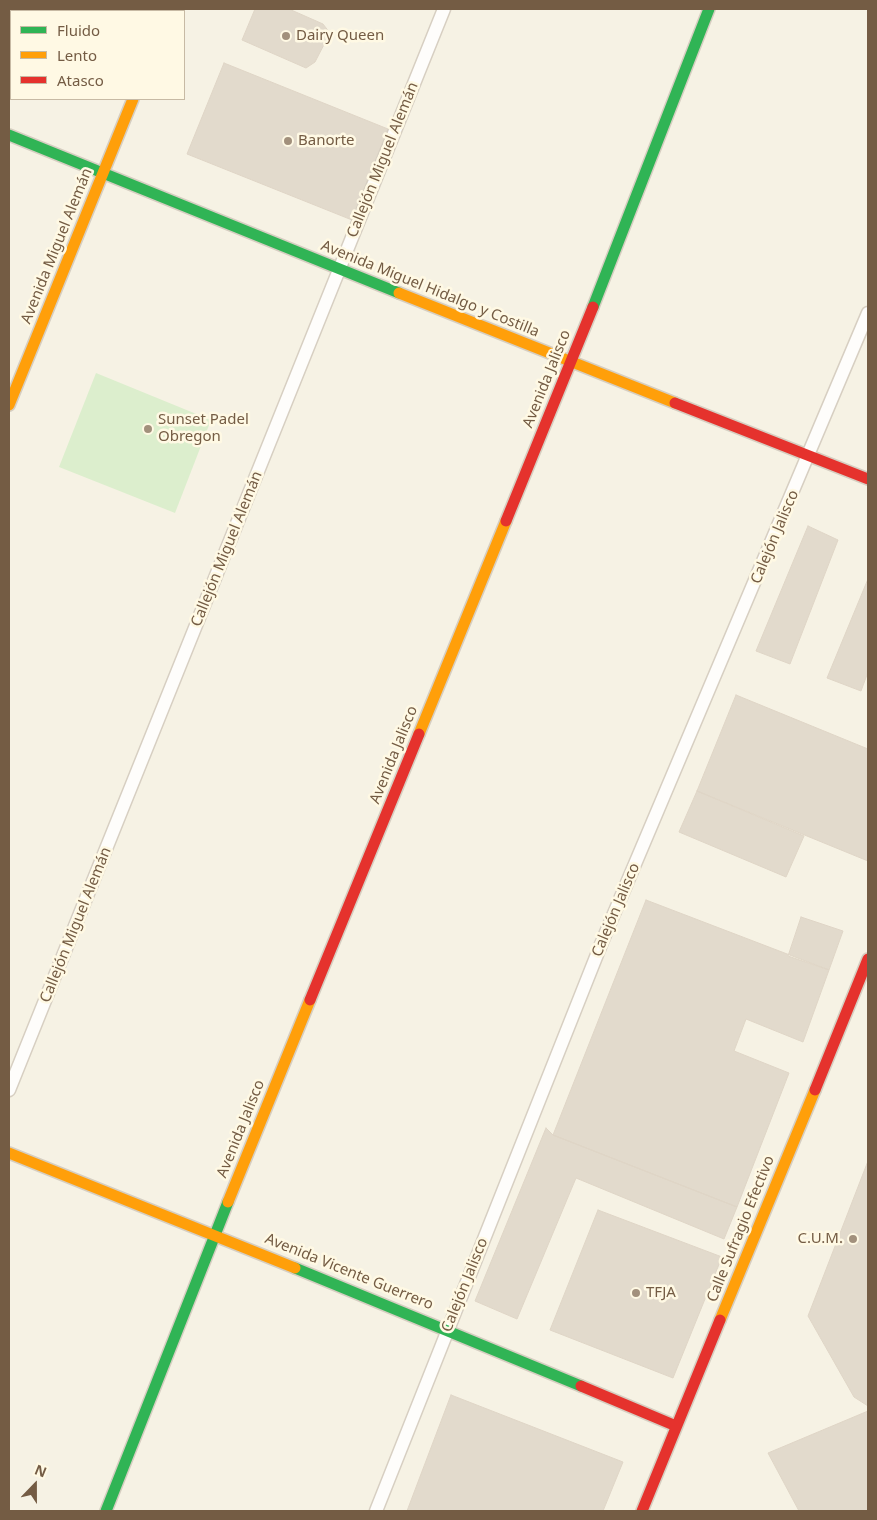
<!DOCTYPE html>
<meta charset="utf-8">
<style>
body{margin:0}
#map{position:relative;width:877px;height:1520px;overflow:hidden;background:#f6f2e4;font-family:"Noto Sans",sans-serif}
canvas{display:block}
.frame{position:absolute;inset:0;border:10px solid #745c44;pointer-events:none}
.legend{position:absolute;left:10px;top:10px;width:175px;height:90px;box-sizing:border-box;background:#fff9e4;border:1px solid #c7baa4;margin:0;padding:6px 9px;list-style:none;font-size:15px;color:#745c44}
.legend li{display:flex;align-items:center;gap:10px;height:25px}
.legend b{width:25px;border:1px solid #c7baa4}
.north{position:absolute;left:10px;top:1460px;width:50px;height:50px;-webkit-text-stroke:4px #fff9e4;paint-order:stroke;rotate:22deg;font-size:14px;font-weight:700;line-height:20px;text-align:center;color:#745c44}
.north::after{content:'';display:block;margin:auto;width:18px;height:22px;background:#745c44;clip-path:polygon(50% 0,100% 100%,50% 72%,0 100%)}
</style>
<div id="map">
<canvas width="877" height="1520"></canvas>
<div class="frame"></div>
<ul class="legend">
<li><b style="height:6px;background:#30b455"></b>Fluido</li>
<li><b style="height:6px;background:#ff9f0a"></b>Lento</li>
<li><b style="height:6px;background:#e5322d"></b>Atasco</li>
</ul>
<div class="north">N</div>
</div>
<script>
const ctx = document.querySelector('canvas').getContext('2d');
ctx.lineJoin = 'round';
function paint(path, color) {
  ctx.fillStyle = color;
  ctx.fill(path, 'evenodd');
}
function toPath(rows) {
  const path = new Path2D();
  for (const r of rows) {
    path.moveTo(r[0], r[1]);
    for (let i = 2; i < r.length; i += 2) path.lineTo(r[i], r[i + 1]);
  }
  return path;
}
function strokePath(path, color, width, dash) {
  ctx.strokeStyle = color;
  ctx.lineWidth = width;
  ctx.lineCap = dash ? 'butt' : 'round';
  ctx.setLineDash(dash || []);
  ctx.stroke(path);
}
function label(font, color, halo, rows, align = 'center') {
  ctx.font = font + ' "Noto Sans",sans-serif';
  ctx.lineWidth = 5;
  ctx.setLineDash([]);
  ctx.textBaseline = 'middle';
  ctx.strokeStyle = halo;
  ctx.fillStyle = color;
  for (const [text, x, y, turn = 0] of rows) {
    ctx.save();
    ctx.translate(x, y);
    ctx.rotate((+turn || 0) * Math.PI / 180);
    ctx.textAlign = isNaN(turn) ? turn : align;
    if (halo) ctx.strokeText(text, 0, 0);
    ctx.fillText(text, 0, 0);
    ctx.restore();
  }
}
paint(toPath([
 [96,373,211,420,175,513,59,467]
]), '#dceecd');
const building = toPath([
 [9,9,87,9,93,11,11,11,11,70,9,69,9,9],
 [255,9,289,9,323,24,330,33,315,62,306,68,242,40,255,9],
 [224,63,388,129,352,220,187,154,224,63],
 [808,526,838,540,790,664,756,651,808,526],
 [868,579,868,672,861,691,827,678,868,579],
 [736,695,868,749,868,861,697,791,736,695],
 [697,791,804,836,786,877,679,832,697,791],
 [646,900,829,970,803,1042,746,1019,734,1051,789,1073,737,1207,553,1135,646,900],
 [801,917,843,931,829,970,788,956,801,917],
 [546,1128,553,1135,737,1207,724,1239,576,1178,517,1319,475,1301,546,1128],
 [868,1161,868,1406,854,1397,808,1316,868,1161],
 [598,1210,722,1257,673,1378,550,1330,598,1210],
 [451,1395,623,1462,603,1511,407,1511,451,1395],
 [868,1411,868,1511,799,1511,768,1453,868,1411]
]);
paint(building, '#e2dacc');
strokePath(building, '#dfd5c6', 1);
const lane = toPath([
 [9,1090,444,9],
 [376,1511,602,942,868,313]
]);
const fast = toPath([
 [9,135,399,293],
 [593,307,709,9],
 [295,1268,581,1386],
 [106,1511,228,1202]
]);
const slow = toPath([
 [170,11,171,9],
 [399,293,675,403],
 [9,405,133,99],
 [419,734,506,521],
 [9,1153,295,1268],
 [228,1202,310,1000],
 [720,1320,815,1090]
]);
const jam = toPath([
 [675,403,868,479],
 [506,521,593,307],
 [310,1000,419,734],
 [815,1090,868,959],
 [581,1386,676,1426],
 [642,1511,720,1320]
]);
strokePath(lane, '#d7cfc2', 15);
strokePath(fast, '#d6cec1', 14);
strokePath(slow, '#d6cec1', 14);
strokePath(jam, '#d6cec1', 14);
strokePath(lane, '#fefdfb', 12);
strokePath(fast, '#30b455', 11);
strokePath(slow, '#ff9f0a', 11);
strokePath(jam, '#e5322d', 11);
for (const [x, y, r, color] of [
 [286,36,5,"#a2907c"],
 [288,141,5,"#a2907c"],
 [148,429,5,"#a2907c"],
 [853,1239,5,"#a2907c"],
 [636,1293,5,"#a2907c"]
]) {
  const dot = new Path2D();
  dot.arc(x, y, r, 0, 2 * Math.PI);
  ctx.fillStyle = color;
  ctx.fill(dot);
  strokePath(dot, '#fff9e4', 2);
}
label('15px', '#745c44', '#fff9e4', [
 ["Dairy Queen",296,36],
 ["Banorte",298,141],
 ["Sunset Padel",158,420],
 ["Obregon",158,437],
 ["C.U.M.",843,1239,"right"],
 ["TFJA",646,1293]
], 'left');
label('15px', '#745c44', '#fff9e4', [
 ["Callejón Miguel Alemán",383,160,-68],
 ["Avenida Miguel Alemán",57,246,-68],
 ["Avenida Miguel Hidalgo y Costilla",430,289,22],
 ["Avenida Jalisco",547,379,-68],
 ["Calejón Jalisco",775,537,-67],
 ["Callejón Miguel Alemán",227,549,-68],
 ["Avenida Jalisco",394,755,-68],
 ["Calejón Jalisco",616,910,-67],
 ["Callejón Miguel Alemán",76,925,-68],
 ["Avenida Jalisco",241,1129,-68],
 ["Calle Sufragio Efectivo",741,1229,-68],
 ["Avenida Vicente Guerrero",349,1272,22],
 ["Calejón Jalisco",465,1285,-68]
]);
</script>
